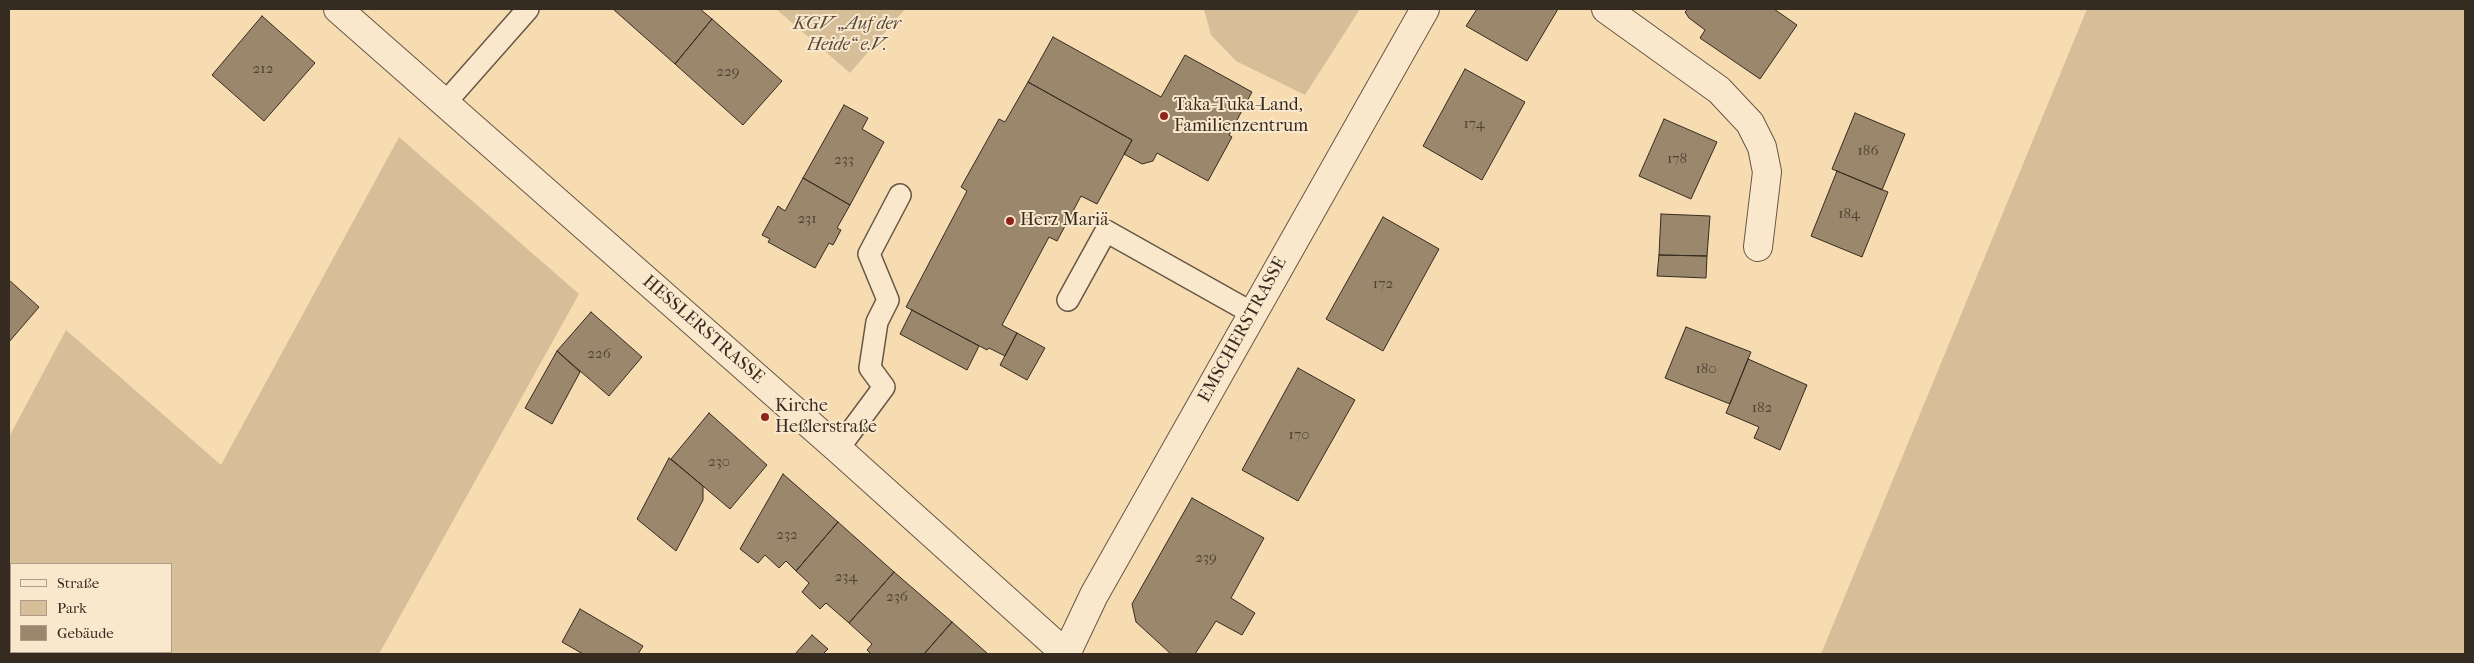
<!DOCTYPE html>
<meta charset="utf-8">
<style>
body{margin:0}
#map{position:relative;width:2474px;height:663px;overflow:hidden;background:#f7dcb2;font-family:"IM FELL French Canon",serif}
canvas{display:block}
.frame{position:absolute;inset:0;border:10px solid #362b21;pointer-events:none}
.legend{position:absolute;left:10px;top:563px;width:162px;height:90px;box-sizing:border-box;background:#fae8cd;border:1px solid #ac9c88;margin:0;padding:6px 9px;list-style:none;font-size:15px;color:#362b21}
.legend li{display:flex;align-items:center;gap:10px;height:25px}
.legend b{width:25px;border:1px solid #ac9c88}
</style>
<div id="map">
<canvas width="2474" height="663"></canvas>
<div class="frame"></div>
<ul class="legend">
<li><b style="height:6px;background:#fae8cd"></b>Straße</li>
<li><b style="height:14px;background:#d6be99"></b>Park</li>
<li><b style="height:14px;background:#9a876c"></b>Gebäude</li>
</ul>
</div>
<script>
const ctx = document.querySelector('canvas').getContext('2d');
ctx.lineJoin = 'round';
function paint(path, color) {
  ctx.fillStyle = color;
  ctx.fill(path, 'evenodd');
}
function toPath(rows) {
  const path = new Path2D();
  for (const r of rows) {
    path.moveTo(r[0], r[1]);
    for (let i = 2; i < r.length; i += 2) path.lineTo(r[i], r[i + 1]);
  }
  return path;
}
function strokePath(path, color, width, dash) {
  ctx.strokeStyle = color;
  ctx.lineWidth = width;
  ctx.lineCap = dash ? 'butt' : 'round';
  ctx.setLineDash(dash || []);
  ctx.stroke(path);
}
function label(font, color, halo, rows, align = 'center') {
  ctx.font = font + ' "IM FELL French Canon",serif';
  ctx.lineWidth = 4;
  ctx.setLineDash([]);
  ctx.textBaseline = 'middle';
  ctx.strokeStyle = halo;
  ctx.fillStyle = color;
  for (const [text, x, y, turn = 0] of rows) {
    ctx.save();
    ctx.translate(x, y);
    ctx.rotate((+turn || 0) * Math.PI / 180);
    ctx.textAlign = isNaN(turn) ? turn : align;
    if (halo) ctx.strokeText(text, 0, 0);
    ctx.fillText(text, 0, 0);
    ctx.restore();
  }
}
paint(toPath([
 [776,9,905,9,850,73],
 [1204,9,1360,9,1305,95,1236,61,1211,35],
 [2087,9,2465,9,2465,654,1821,654],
 [399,137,579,294,379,654,9,654,9,437,66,330,221,465],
 [11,564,171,564,171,652,11,652]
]), '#d6be99');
const building = toPath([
 [613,9,700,9,712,19,675,64,613,9],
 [1477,9,1558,9,1527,61,1466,26,1477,9],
 [1688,9,1774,9,1797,25,1760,79,1700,38,1705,30,1689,18,1685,12,1688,9],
 [262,16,315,63,264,121,212,75,262,16],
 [712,19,782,81,743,125,675,64,712,19],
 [1053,37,1161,97,1185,55,1252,92,1229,135,1232,137,1208,181,1157,153,1153,161,1142,164,1124,154,1132,140,1028,82,1053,37],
 [1465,69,1525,102,1482,180,1423,146,1465,69],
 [1028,82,1132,140,1097,204,1081,196,1057,241,1049,237,1002,325,1017,333,1005,356,989,348,987,350,906,307,967,191,961,187,999,119,1005,122,1028,82],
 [844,105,868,118,862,129,884,142,850,205,803,178,844,105],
 [1855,113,1905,134,1882,190,1832,169,1855,113],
 [1664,119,1717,142,1691,199,1639,176,1664,119],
 [1837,171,1888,192,1862,257,1811,236,1837,171],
 [803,178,850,205,837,228,841,230,833,245,829,243,815,268,768,242,770,239,762,235,778,206,785,211,803,178],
 [1661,214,1710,216,1707,256,1659,255,1661,214],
 [1383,217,1439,249,1383,351,1326,319,1383,217],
 [1659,255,1707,256,1706,278,1657,276,1659,255],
 [9,280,39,307,9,342,9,280],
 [912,310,979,346,967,370,900,334,912,310],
 [591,312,642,357,609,396,557,351,591,312],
 [1686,327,1751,352,1730,404,1665,378,1686,327],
 [1017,333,1045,348,1027,380,1000,365,1017,333],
 [557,351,580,372,552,424,525,408,557,351],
 [1748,359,1807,385,1780,450,1754,438,1759,427,1726,413,1748,359],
 [1298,368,1355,400,1298,501,1242,470,1298,368],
 [709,413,767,465,730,509,671,459,709,413],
 [669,458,703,486,703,500,676,551,637,519,669,458],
 [783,474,838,522,796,571,786,561,779,568,765,555,758,563,740,549,783,474],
 [1192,498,1264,538,1231,598,1255,613,1242,635,1216,621,1195,654,1171,654,1136,622,1132,604,1192,498],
 [838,522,894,572,849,623,826,603,820,609,802,592,809,583,796,571,838,522],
 [894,572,952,622,924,654,871,654,867,650,872,644,849,623,894,572],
 [580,609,643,646,638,654,583,654,562,642,580,609],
 [952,622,988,654,924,654,952,622],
 [812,635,828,649,823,654,795,654,812,635]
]);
paint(building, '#9a876c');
strokePath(building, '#362b21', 1);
const service = toPath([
 [445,103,528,9],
 [1068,300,1106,231,1252,313],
 [838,449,884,387,870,368,877,322,888,300,869,254,900,195]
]);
const minor = toPath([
 [1606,9,1719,90,1750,123,1762,147,1767,172,1758,247],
 [1066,654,1094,595,1425,9]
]);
const tertiary = toPath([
 [338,9,838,449,1066,654]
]);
strokePath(service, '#665745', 24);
strokePath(minor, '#665745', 30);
strokePath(tertiary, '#665745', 30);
strokePath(service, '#fae8cd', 21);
strokePath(minor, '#fae8cd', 28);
strokePath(tertiary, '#fae8cd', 28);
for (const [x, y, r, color] of [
 [1164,116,5,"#8f2418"],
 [1010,221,5,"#8f2418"],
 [765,417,5,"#8f2418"]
]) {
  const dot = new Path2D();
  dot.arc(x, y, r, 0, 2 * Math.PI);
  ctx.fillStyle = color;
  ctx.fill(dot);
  strokePath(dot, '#fae8cd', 2);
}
label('15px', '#4f4234', null, [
 ["212",263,69],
 ["229",728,72],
 ["174",1474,124],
 ["186",1868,151],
 ["178",1677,159],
 ["233",844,160],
 ["184",1849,214],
 ["231",807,219],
 ["172",1383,284],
 ["226",599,354],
 ["180",1706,369],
 ["182",1762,408],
 ["170",1299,435],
 ["230",719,462],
 ["232",787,535],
 ["239",1206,558],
 ["234",846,577],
 ["236",897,597]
]);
label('italic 18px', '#564839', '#fae8cd', [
 ["KGV „Auf der",847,25],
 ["Heide“ e.V.",847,46]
]);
label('18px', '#362b21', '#fae8cd', [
 ["Taka-Tuka-Land,",1174,106],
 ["Familienzentrum",1174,127],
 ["Herz Mariä",1020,221],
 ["Kirche",775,407],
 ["Heßlerstraße",775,428]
], 'left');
label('18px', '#362b21', '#fae8cd', [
 ["HESSLERSTRASSE",703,330,41],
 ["EMSCHERSTRASSE",1243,330,-61]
]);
</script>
